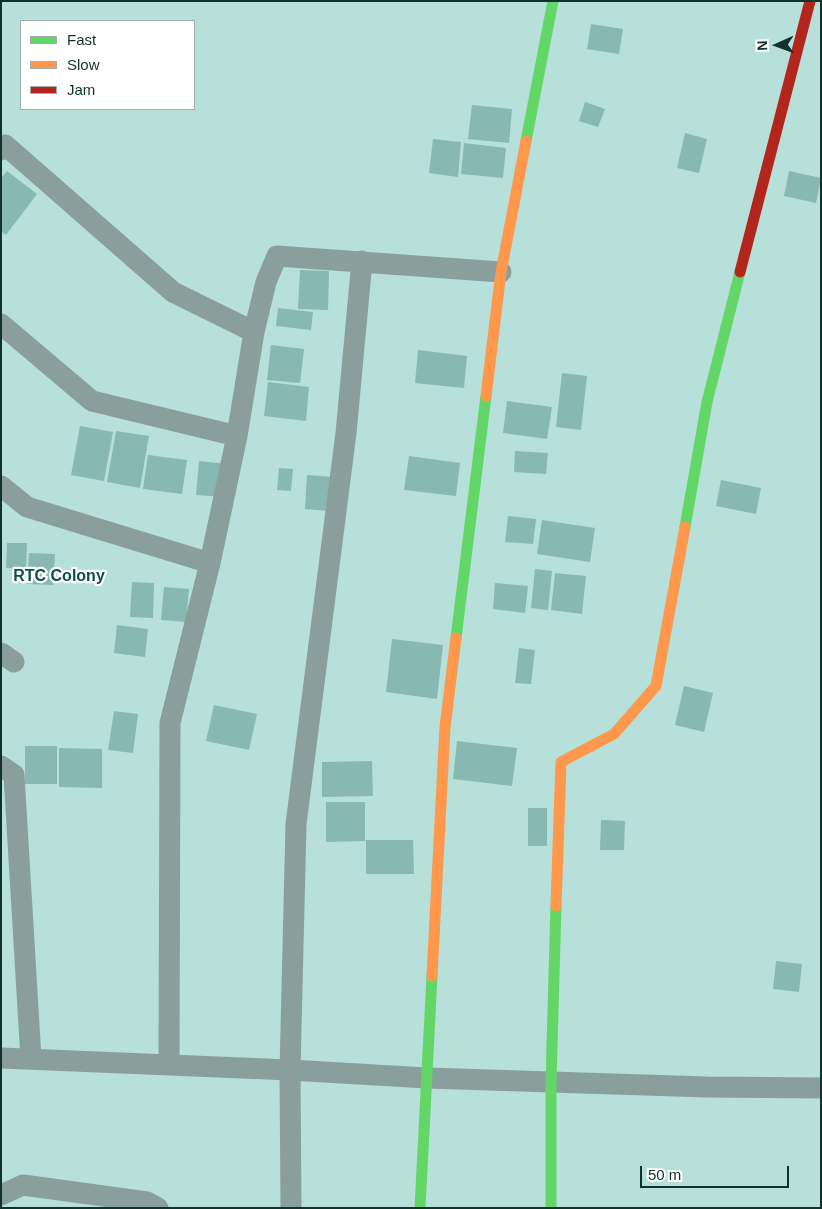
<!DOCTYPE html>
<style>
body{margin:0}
#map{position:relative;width:822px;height:1209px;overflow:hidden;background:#b6e0d9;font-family:Helvetica,sans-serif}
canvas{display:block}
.frame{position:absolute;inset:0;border:2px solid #11312d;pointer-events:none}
.legend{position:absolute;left:20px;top:20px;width:175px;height:90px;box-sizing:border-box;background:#fff;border:1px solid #a0adab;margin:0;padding:6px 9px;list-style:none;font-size:15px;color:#11312d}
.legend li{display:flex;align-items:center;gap:10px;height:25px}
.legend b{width:25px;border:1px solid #a0adab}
.north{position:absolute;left:752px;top:20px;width:50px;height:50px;-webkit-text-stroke:4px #fff;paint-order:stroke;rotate:268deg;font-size:14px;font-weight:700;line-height:20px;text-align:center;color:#11312d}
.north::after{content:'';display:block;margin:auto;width:18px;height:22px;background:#11312d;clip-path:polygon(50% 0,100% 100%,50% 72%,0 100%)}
.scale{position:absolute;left:640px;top:1166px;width:149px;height:22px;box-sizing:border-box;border:2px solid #11312d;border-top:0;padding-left:6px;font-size:15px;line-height:18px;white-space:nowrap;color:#11312d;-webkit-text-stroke:4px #fff;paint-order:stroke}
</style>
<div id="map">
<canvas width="822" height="1209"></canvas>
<div class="frame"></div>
<ul class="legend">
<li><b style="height:6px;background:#63d668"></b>Fast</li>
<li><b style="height:6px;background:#ff974d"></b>Slow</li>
<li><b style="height:6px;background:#b3261e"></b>Jam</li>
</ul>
<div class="north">N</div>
<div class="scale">50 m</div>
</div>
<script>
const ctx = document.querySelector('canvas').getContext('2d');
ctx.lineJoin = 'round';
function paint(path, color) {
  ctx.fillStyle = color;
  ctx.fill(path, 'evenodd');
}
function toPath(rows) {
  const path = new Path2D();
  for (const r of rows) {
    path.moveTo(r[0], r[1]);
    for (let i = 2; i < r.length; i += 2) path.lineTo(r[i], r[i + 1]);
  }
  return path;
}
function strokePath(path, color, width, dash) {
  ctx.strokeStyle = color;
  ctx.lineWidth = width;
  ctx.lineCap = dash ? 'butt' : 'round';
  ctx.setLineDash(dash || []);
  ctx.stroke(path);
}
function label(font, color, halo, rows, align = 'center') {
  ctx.font = font + ' Helvetica,sans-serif';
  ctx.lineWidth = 4.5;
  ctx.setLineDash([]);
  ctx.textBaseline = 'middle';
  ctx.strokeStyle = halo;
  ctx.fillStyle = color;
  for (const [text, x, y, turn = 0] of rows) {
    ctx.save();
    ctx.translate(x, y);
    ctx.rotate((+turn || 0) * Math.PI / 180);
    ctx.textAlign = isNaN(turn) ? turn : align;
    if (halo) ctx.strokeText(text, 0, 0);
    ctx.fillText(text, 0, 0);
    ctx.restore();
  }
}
paint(toPath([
 [591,24,623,29,619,54,587,49],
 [585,102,605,109,598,127,579,121],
 [472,105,512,109,509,143,468,139],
 [685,133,707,139,699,173,677,168],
 [433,139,461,142,458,177,429,173],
 [464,143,506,148,503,178,461,174],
 [7,171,37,194,6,235,1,231,1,178],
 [789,171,821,178,816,203,784,196],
 [300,270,329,271,328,310,298,309],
 [278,308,313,312,311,330,276,326],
 [271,345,304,349,300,383,267,380],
 [418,350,467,356,464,388,415,383],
 [562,373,587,376,581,430,556,427],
 [268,382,309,387,306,421,264,416],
 [507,401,552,407,547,439,503,433],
 [80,426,113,432,104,481,71,475],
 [116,431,149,436,140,488,107,482],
 [515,451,548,453,546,474,514,472],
 [148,455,187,460,182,494,143,489],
 [409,456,460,463,456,496,404,490],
 [199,461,227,464,224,497,196,495],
 [279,468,293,469,291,491,277,490],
 [307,475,333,477,331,511,305,509],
 [721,480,761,488,756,514,716,506],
 [508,516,536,519,533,544,505,542],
 [542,520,595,528,590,562,537,554],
 [7,543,27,543,26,569,6,568],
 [29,553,55,554,53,585,27,584],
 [535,569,552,571,548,610,531,608],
 [555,573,586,576,582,614,551,610],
 [132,582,154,583,153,618,130,617],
 [495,583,528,586,525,613,493,609],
 [164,587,189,589,186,622,161,620],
 [117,625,148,629,145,657,114,653],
 [392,639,443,645,437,699,386,692],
 [519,648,535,650,531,684,515,683],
 [684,686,713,693,704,732,675,725],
 [214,705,257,714,249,750,206,741],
 [114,711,138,714,133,753,108,750],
 [457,741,517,748,512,786,453,779],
 [25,746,57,746,57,784,25,784],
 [59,748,102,749,102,788,59,787],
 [372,761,373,796,322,797,322,762],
 [326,802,365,802,365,841,326,842],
 [528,808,547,808,547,846,528,846],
 [601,820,625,821,624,850,600,850],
 [366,840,413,840,414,874,366,874],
 [776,961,802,964,799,992,773,989]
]), '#88b8b2');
strokePath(toPath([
 [1,150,5,145,173,292,254,332],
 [1,324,92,401,237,436],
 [1,486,27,507,210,563],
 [1,653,14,662],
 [1,766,14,775,31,1059],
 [1,1058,290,1070,427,1078,707,1087,821,1088],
 [169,1065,170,723,210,563,237,436,254,332,266,282,277,256,501,272],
 [1,1195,23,1185,147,1202,158,1208],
 [291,1208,290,1070,296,824,346,433,362,261]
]), '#8a9f9c', 21);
strokePath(toPath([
 [526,141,553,1],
 [685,527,707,402,740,272],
 [456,638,486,396],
 [420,1208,432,976],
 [551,1208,551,1081,556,906]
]), '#63d668', 11);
strokePath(toPath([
 [486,396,501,272,526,141],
 [556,906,561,762,614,734,656,686,685,527],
 [432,976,445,727,456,638]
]), '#ff974d', 11);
strokePath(toPath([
 [740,272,810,1]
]), '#b3261e', 11);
label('bold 16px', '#0d4e47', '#fff', [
 ["RTC Colony",59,577]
]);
</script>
